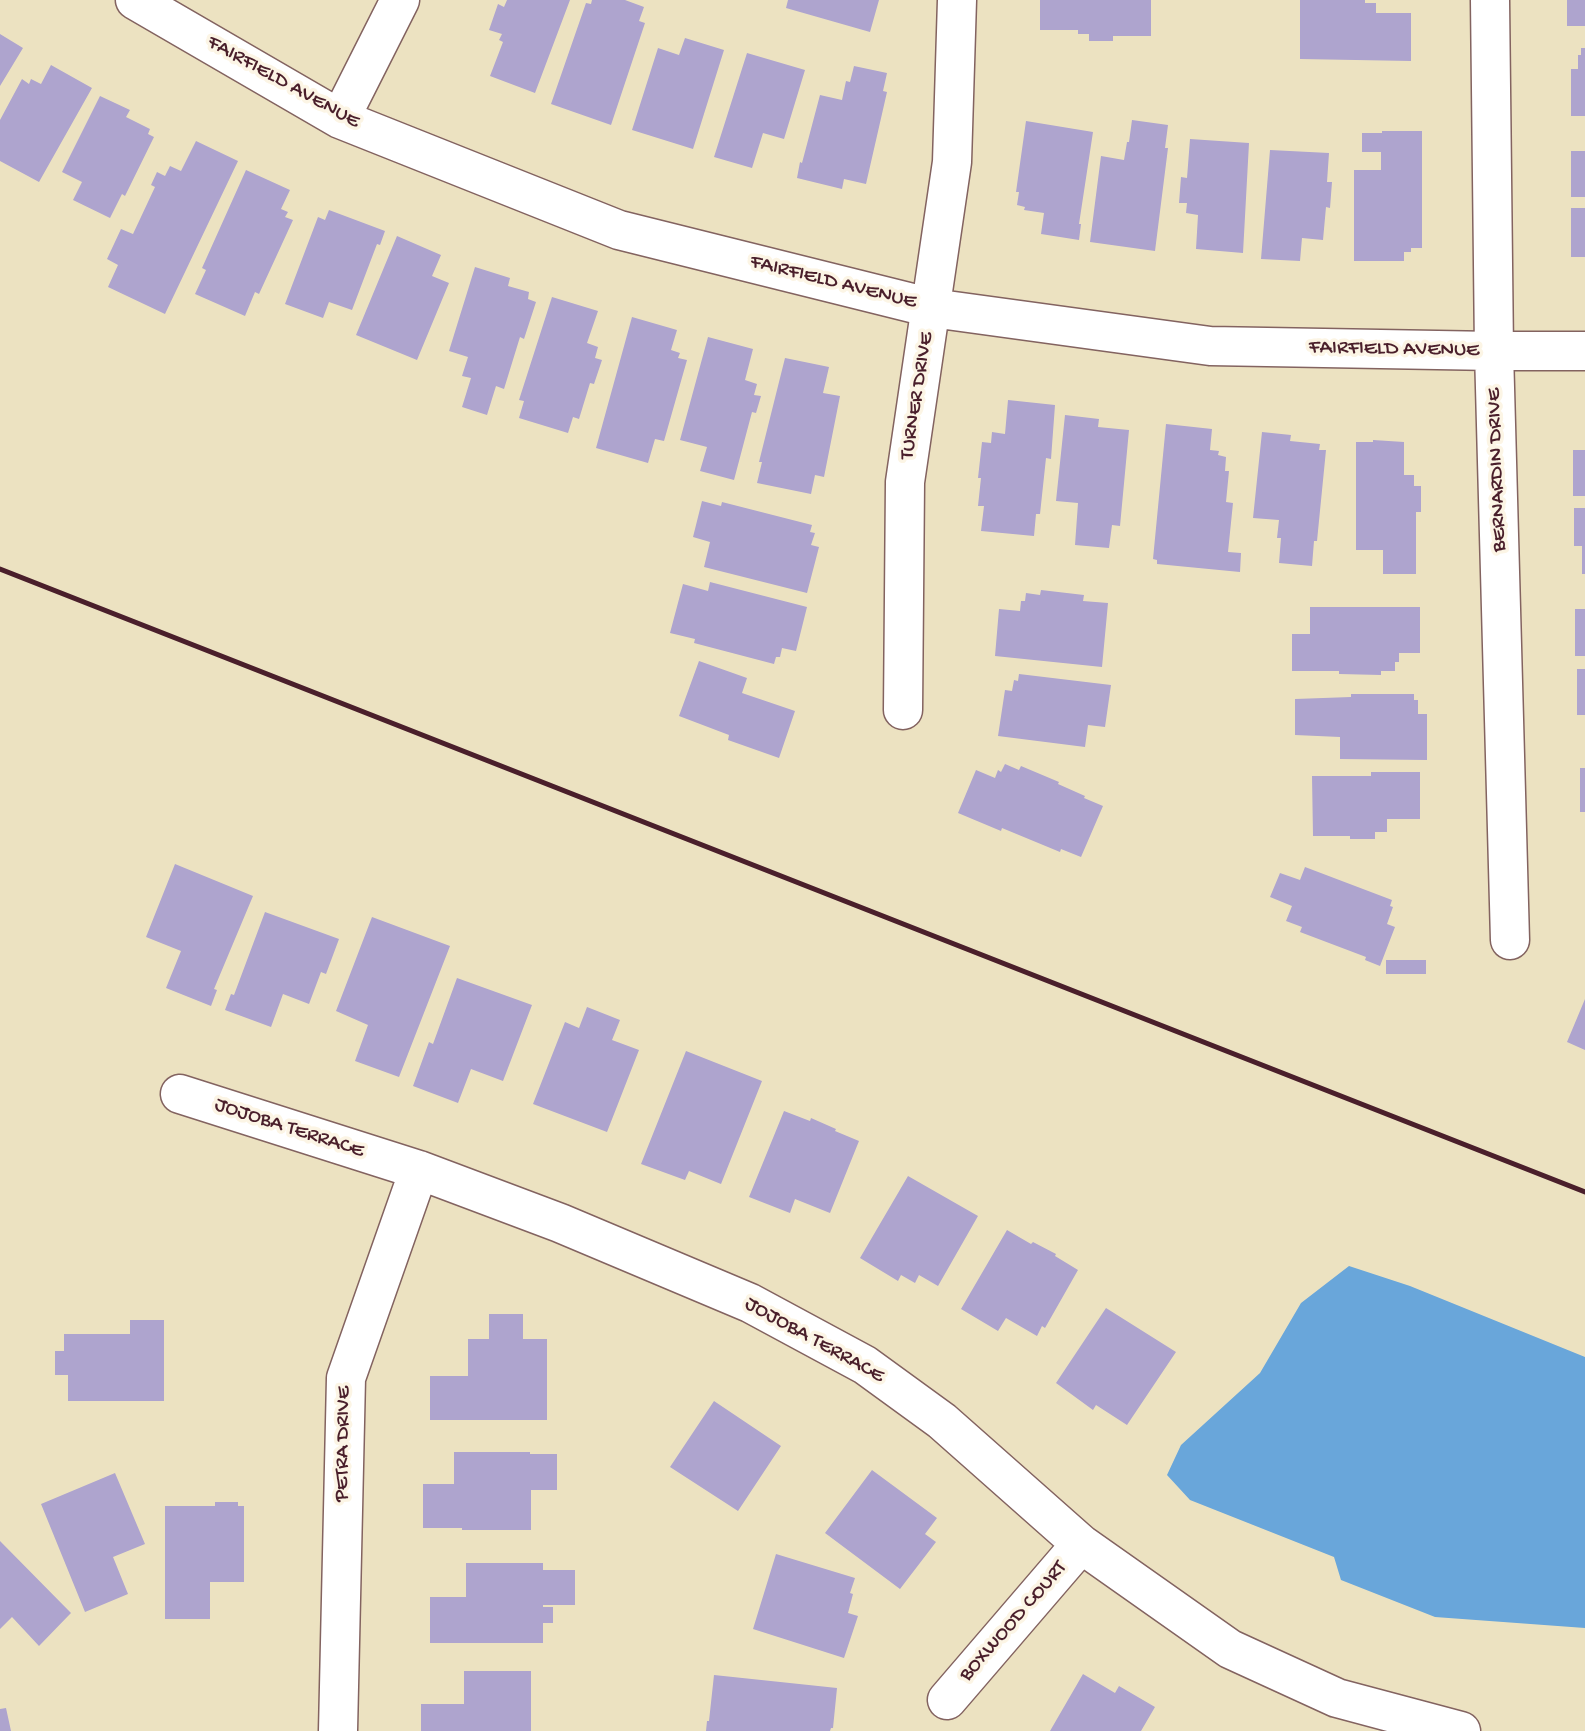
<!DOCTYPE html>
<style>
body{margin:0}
canvas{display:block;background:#ece2c1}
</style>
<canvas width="1585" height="1731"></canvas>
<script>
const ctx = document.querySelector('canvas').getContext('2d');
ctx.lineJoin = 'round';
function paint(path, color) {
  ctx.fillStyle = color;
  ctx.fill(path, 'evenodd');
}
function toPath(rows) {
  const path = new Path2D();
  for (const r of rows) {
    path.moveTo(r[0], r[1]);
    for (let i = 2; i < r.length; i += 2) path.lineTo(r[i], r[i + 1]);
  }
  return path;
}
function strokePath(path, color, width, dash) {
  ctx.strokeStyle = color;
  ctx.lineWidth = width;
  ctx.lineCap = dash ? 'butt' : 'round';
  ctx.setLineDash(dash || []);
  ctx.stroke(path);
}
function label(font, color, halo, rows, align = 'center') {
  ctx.font = font + ' "Gochi Hand",sans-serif';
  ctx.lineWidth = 7;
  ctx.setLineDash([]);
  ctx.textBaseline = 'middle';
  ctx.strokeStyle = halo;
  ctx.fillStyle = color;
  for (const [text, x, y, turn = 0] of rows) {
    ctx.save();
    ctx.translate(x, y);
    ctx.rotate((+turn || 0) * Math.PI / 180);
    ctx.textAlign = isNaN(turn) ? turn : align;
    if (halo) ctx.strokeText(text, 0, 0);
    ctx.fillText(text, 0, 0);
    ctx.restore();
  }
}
paint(toPath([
 [1349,1266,1410,1286,1585,1357,1585,1628,1435,1617,1341,1580,1334,1557,1190,1500,1167,1475,1181,1445,1260,1373,1301,1303]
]), '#69a6da');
paint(toPath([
 [507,0,570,0,535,93,490,76,503,42,499,40,502,34,489,30,498,4,504,7],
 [592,0,625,0,644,7,639,21,645,23,611,125,551,104,586,3,591,4],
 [788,0,879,0,870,32,786,8],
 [1040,0,1151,0,1151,36,1113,36,1113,41,1089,41,1089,34,1078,34,1078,30,1040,30],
 [1300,0,1365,0,1365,3,1376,3,1376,13,1411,13,1411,61,1300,59],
 [1567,0,1585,0,1585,26,1567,26],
 [0,34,23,48,0,86],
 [685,38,724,50,693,149,632,130,658,48,679,55],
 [1581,48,1585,48,1585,116,1571,116,1571,69,1578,69,1578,55,1581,55],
 [747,53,805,70,784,139,763,133,752,168,714,157],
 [51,65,92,88,39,182,0,161,0,120,22,79,29,84,31,79,41,84],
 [854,66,887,73,883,91,887,92,866,184,844,179,842,189,797,178,800,162,802,163,820,95,842,100,846,81,850,82],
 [100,96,130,110,126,117,150,129,148,134,154,137,125,196,122,194,110,218,73,200,82,182,62,172],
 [1132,120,1168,125,1165,148,1168,148,1155,251,1090,242,1101,156,1124,160,1127,142,1129,142],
 [1026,121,1093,132,1079,224,1081,224,1079,240,1041,234,1044,213,1024,210,1025,207,1017,205,1019,192,1016,192],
 [1382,131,1422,131,1422,248,1411,248,1411,252,1404,252,1404,261,1354,261,1354,170,1381,170,1381,152,1362,152,1362,133,1382,133],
 [1190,139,1249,143,1243,253,1196,249,1198,215,1186,213,1187,203,1179,203,1181,177,1187,178],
 [196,141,238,161,165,314,108,287,118,265,107,259,121,229,133,234,155,187,151,185,157,172,165,176,170,166,181,171],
 [1270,150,1329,153,1327,182,1332,182,1330,208,1326,207,1323,240,1302,238,1300,261,1261,259],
 [1571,151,1585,151,1585,197,1571,197],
 [246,170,290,190,281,209,288,212,285,217,293,220,259,294,255,292,245,316,195,294,206,270,202,268],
 [1571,208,1585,208,1585,257,1571,257],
 [329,210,385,231,380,245,377,244,352,310,329,302,323,318,285,304,318,217,325,220],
 [397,236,441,255,432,276,449,283,417,360,356,335],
 [475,267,510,278,508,286,529,292,528,299,536,302,524,339,520,337,504,389,496,386,487,415,462,407,471,378,462,376,468,357,449,351],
 [552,297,598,311,587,343,598,347,595,358,602,360,594,384,590,383,579,419,573,417,568,433,519,418,524,401,519,400],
 [632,317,677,330,671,350,680,353,678,358,687,360,664,441,655,439,648,463,596,448],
 [708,337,753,349,745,380,757,384,754,395,761,396,756,413,752,412,734,480,700,471,707,447,680,440],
 [785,358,829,367,823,393,840,396,824,477,815,475,811,494,757,483,762,462,759,462],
 [1008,400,1055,405,1051,459,1046,458,1040,514,1036,514,1034,536,981,531,984,506,978,506,981,478,978,478,982,442,991,443,992,432,1005,434],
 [1065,415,1099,419,1098,427,1129,430,1120,526,1112,525,1109,548,1075,545,1078,503,1056,501],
 [1166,424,1212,429,1210,450,1219,451,1218,455,1226,457,1225,471,1229,471,1226,502,1233,503,1228,552,1241,553,1240,572,1157,564,1157,560,1153,559],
 [1262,432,1291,435,1290,441,1320,444,1319,450,1326,450,1317,541,1314,541,1312,566,1279,563,1281,538,1277,538,1279,520,1253,518],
 [1373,440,1404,442,1404,475,1414,475,1414,486,1421,486,1421,512,1416,512,1416,574,1383,574,1383,550,1356,550,1356,442,1373,442],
 [1573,450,1585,450,1585,496,1573,496],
 [702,501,721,506,722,502,812,525,810,532,815,533,811,545,819,547,807,593,704,567,710,542,693,537],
 [1574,508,1585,508,1585,574,1582,574,1582,546,1574,546],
 [710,582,807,607,796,651,782,648,780,657,776,657,774,664,694,643,695,639,670,633,683,584,708,591],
 [1041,590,1084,595,1083,601,1108,603,1102,667,995,656,999,609,1020,611,1021,601,1025,601,1026,593,1040,595],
 [1310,607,1420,607,1420,653,1399,653,1399,662,1395,662,1395,671,1381,671,1381,675,1339,674,1339,671,1292,671,1292,634,1310,634],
 [1575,609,1585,609,1585,656,1575,656],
 [699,661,747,678,742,693,795,711,779,758,728,740,729,735,679,716],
 [1577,669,1585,669,1585,715,1577,715],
 [1019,674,1111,685,1105,727,1088,725,1085,747,998,736,1005,690,1012,691,1014,680,1018,681],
 [1351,694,1414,694,1414,700,1418,700,1418,714,1427,714,1427,760,1340,759,1340,737,1295,735,1295,699,1351,697],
 [1005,764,1019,770,1021,766,1059,782,1058,784,1085,796,1084,798,1103,806,1081,857,1061,849,1060,852,1002,828,1001,831,958,813,976,770,995,778,998,770,1001,772],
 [1580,768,1585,768,1585,812,1580,812],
 [1371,772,1420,772,1420,819,1387,819,1387,832,1375,832,1375,839,1350,839,1350,836,1313,836,1312,776,1371,776],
 [175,864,253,896,214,989,217,990,211,1006,166,988,181,951,146,937],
 [1305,867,1392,900,1390,906,1393,907,1387,924,1395,927,1380,966,1365,960,1366,957,1300,932,1302,927,1286,921,1292,906,1270,897,1280,873,1300,880],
 [265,912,339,939,326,974,321,972,309,1004,283,994,271,1027,225,1010,231,994,234,995],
 [372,917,450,946,399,1077,355,1061,368,1025,336,1011],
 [1386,960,1426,960,1426,974,1386,974],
 [457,978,532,1005,503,1081,471,1069,458,1103,413,1086,429,1042,433,1044],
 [1585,999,1585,1050,1567,1042],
 [587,1007,620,1020,612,1040,639,1050,607,1132,533,1104,565,1022,579,1028],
 [686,1051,762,1081,721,1184,689,1171,685,1180,641,1164],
 [784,1111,810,1121,811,1118,836,1129,835,1131,859,1141,830,1213,795,1199,790,1213,749,1197],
 [908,1176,978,1216,938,1286,919,1275,915,1283,901,1275,898,1281,860,1258],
 [1007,1230,1031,1244,1033,1242,1056,1254,1055,1256,1078,1270,1045,1328,1042,1326,1037,1336,1006,1318,998,1331,961,1309],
 [1106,1308,1176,1352,1127,1425,1096,1405,1093,1410,1056,1383],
 [489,1314,523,1314,523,1339,547,1339,547,1420,430,1420,430,1376,468,1376,468,1339,489,1339],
 [130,1320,164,1320,164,1401,68,1401,68,1375,55,1375,55,1351,64,1351,64,1334,130,1334],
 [714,1401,781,1446,738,1511,670,1467],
 [454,1452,530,1452,530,1454,557,1454,557,1490,531,1490,531,1530,462,1530,462,1528,423,1528,423,1484,454,1484],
 [872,1470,937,1518,925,1534,936,1542,900,1589,825,1533],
 [115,1473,145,1544,113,1557,128,1594,85,1612,41,1504],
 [215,1502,238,1502,238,1506,244,1506,244,1582,210,1582,210,1619,165,1619,165,1506,215,1506],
 [0,1541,71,1613,39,1646,12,1617,0,1629],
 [776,1554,855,1578,850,1593,853,1594,848,1613,858,1616,844,1658,753,1629],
 [466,1563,543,1563,543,1570,575,1570,575,1605,543,1605,543,1607,553,1607,553,1623,543,1623,543,1643,430,1643,430,1597,466,1597],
 [464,1671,531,1671,531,1731,421,1731,421,1704,464,1704],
 [1083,1674,1115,1693,1119,1686,1155,1707,1141,1731,1050,1731],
 [714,1675,837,1688,833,1728,831,1728,830,1731,706,1731,707,1721,709,1721],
 [6,1708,11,1731,0,1731,0,1709]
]), '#aea4ce');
const minor = toPath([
 [135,0,340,119,619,230,932,308,1210,346,1494,351,1585,351],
 [1490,0,1494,351,1510,940],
 [340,119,400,0],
 [903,710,905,482,952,162,957,0],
 [180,1094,419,1170,560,1223,750,1303,865,1365,942,1421,1081,1544,1230,1649,1337,1698,1461,1731],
 [947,1700,1081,1544],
 [338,1731,346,1378,419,1170]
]);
strokePath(minor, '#836360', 41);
strokePath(minor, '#fff', 38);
strokePath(toPath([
 [0,569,1585,1192]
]), '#4a1f2b', 5);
label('21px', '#4a1f2b', '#fcf5e5', [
 ["FAIRFIELD AVENUE",283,83,29],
 ["FAIRFIELD AVENUE",833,283,14],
 ["FAIRFIELD AVENUE",1394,350,1],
 ["TURNER DRIVE",918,396,-81],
 ["BERNARDIN DRIVE",1498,470,-92],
 ["JOJOBA TERRACE",289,1129,18],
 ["JOJOBA TERRACE",814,1341,29],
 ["PETRA DRIVE",344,1444,-89],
 ["BOXWOOD COURT",1014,1622,-49]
]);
</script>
